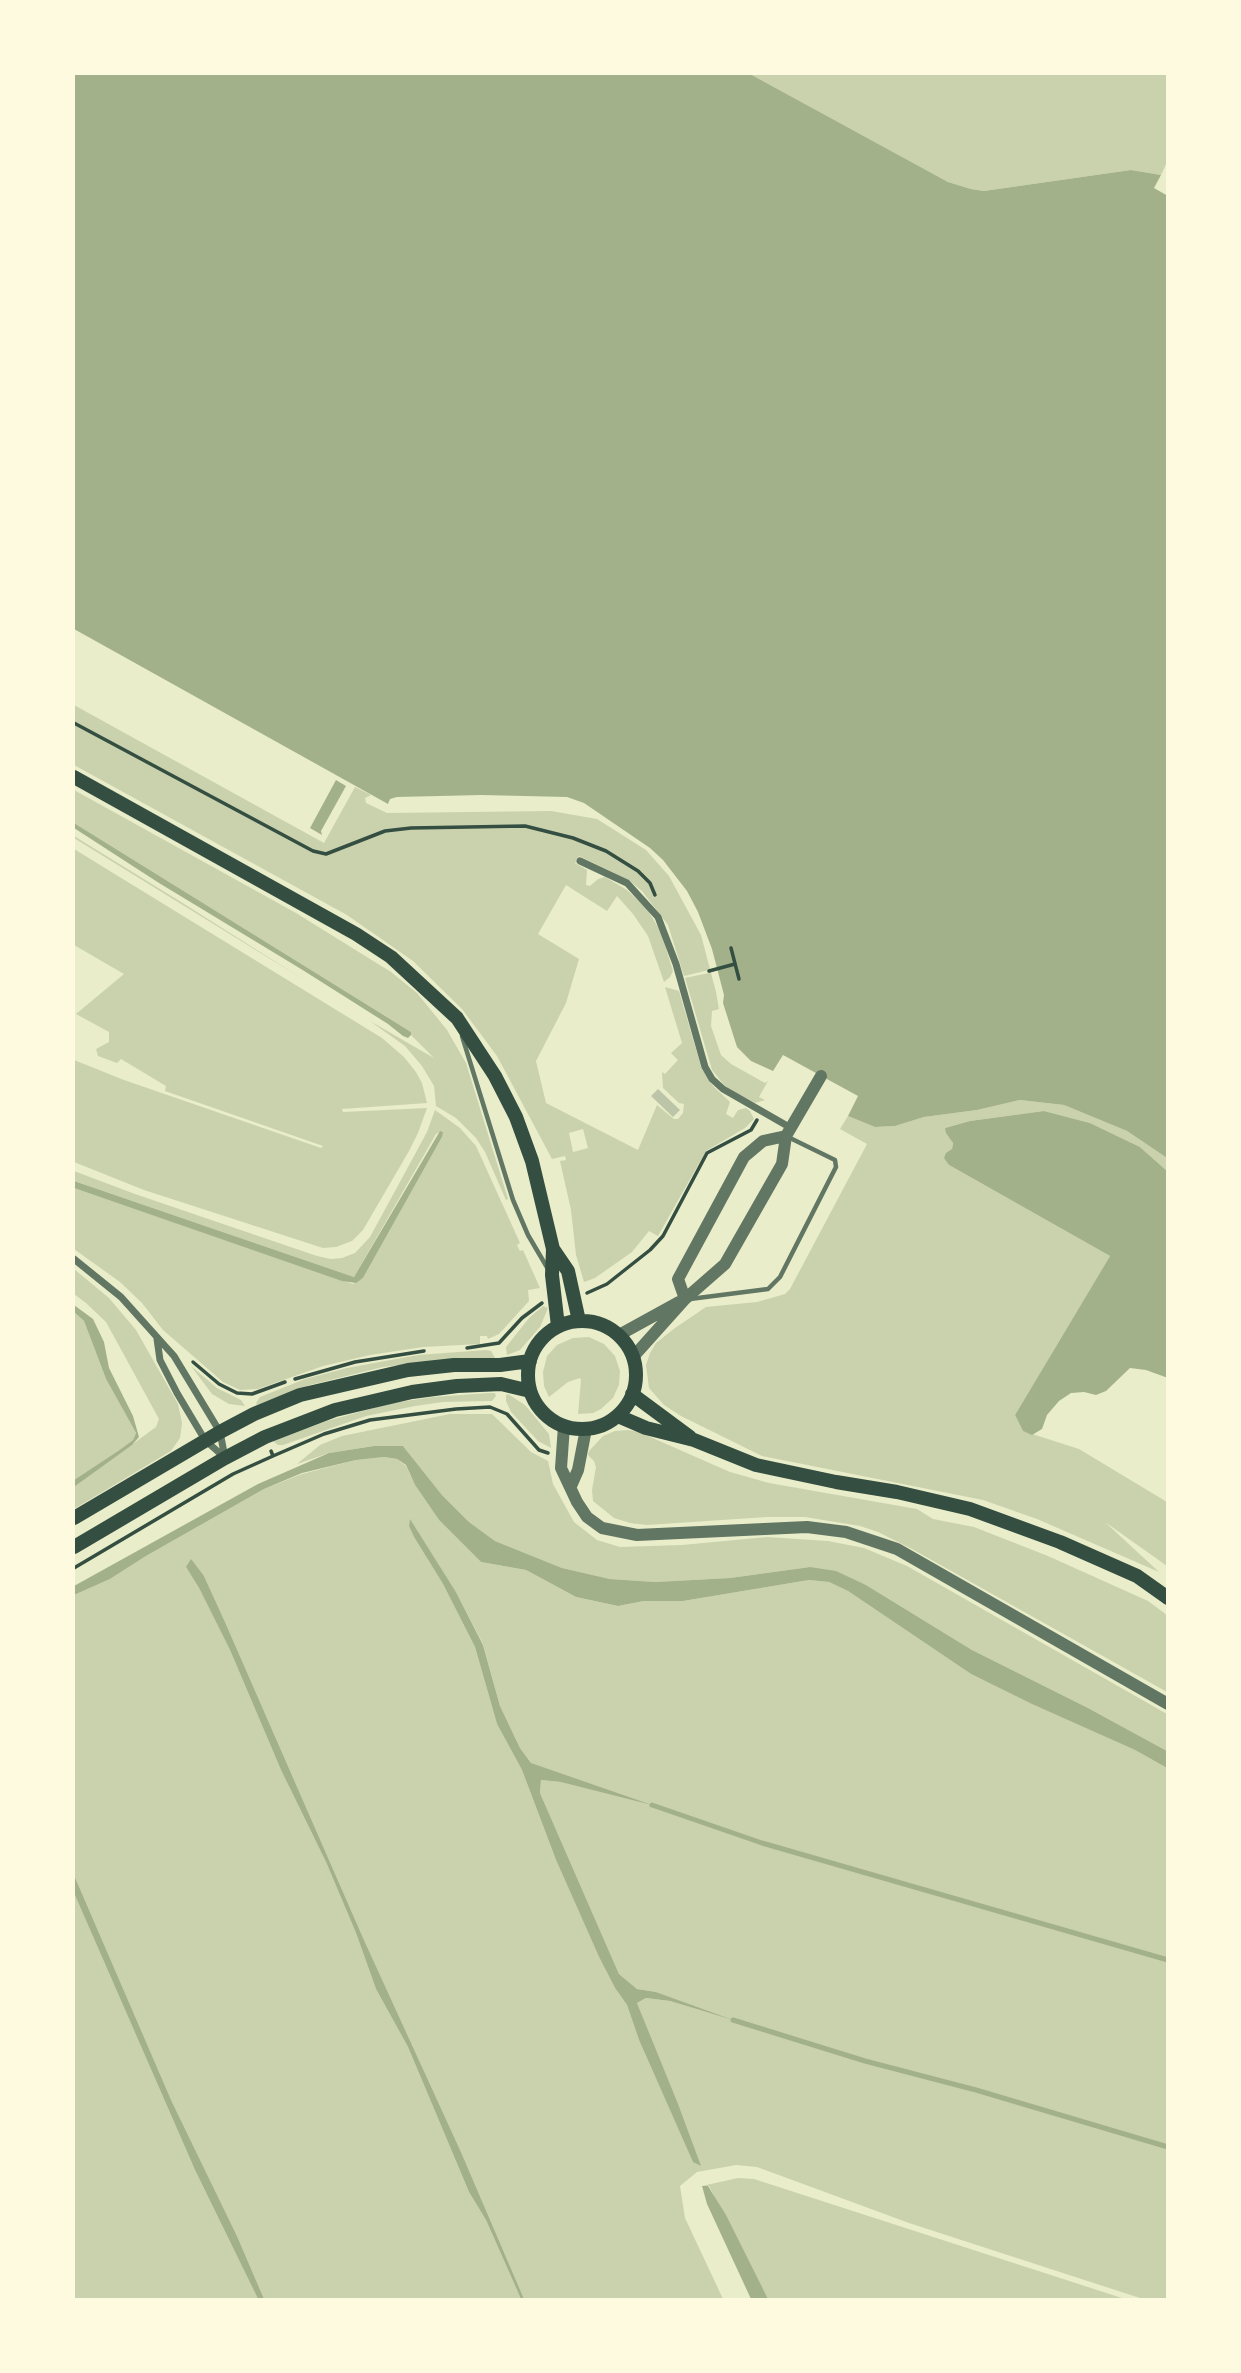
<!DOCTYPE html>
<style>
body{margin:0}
#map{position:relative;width:1241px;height:2373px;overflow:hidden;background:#e9edc9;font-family:Signika,sans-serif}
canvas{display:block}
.frame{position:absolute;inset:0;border:75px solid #fefae0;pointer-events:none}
</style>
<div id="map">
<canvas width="1241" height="2373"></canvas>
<div class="frame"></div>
</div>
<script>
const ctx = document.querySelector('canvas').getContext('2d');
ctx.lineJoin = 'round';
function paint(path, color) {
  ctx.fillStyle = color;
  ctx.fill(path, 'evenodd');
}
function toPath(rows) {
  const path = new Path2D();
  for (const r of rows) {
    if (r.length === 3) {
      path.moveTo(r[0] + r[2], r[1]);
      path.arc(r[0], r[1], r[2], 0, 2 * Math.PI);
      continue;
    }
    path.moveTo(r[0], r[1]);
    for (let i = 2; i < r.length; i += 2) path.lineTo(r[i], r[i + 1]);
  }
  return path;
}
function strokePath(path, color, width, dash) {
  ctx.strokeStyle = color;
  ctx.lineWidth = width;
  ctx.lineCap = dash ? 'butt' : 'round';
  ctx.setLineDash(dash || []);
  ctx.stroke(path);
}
paint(toPath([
 [750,74,1167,74,1167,162,1161,175,1131,170,984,191,971,189,948,182],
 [74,705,324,843,355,787,371,795,365,798,366,803,387,813,551,811,597,819,646,850,669,876,701,935,716,992,719,1009,712,1011,711,1026,721,1055,731,1064,765,1083,768,1081,759,1097,765,1100,755,1103,739,1095,724,1085,712,1070,685,978,709,973,709,970,684,976,668,925,642,891,627,879,579,856,575,863,587,870,586,885,590,886,598,879,605,877,627,890,647,909,661,932,673,971,670,977,664,982,648,936,633,914,617,896,607,911,566,885,538,934,579,959,566,1003,536,1061,546,1103,638,1150,657,1105,674,1119,678,1119,683,1113,684,1104,679,1103,663,1088,662,1072,665,1074,678,1060,671,1053,682,1043,665,987,679,991,702,1070,714,1087,730,1102,726,1114,733,1118,738,1110,746,1108,750,1111,754,1119,745,1128,706,1151,658,1236,649,1231,632,1252,595,1278,584,1282,576,1255,571,1210,560,1161,566,1160,565,1156,552,1159,497,1056,462,1009,413,961,347,915,74,765],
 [583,1129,588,1148,573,1152,569,1133],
 [74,790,296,913,391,972,417,993,447,1030,466,1063,508,1199,506,1200,485,1152,476,1138,456,1118,436,1106,434,1086,422,1066,405,1046,370,1021,434,1058,411,1035,411,1032,74,823],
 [74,836,181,902,306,981,74,838],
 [74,849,382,1038,404,1057,416,1072,422,1083,427,1103,342,1109,343,1112,427,1108,418,1133,409,1151,363,1230,352,1241,336,1247,323,1248,144,1190,74,1162,74,1060,124,1080,321,1148,323,1146,165,1091,166,1086,121,1059,117,1063,98,1056,96,1049,109,1042,109,1032,76,1014,124,974,74,945],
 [1020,1100,1064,1105,1127,1131,1167,1158,1167,1171,1140,1147,1090,1123,1044,1111,970,1121,945,1128,953,1143,949,1165,1110,1256,1015,1415,1023,1431,1079,1449,1167,1502,1167,1566,1105,1522,1159,1572,1037,1519,983,1500,762,1456,681,1416,664,1405,649,1388,646,1365,650,1353,656,1343,675,1328,706,1307,757,1302,785,1294,790,1289,867,1144,840,1129,848,1116,875,1127,895,1126,924,1117,977,1110],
 [435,1110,460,1128,476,1146,520,1243,517,1245,520,1251,523,1250,540,1288,528,1290,529,1301,499,1334,488,1339,487,1336,480,1336,480,1344,423,1347,370,1355,323,1366,258,1389,240,1390,223,1382,163,1330,142,1303,120,1282,74,1249,74,1188,353,1284,363,1278,442,1137,442,1131,436,1134,354,1277,74,1181,74,1171,135,1194,317,1256,331,1259,342,1258,355,1253,370,1237,427,1132],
 [74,1269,109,1298,136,1330,178,1404,182,1423,180,1438,171,1451,74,1509,74,1487,156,1427,159,1419,106,1322,86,1303,74,1294],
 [543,1306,548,1308,540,1327,520,1350,507,1355,506,1347,510,1342,529,1318],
 [74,1312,84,1321,106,1379,136,1433,133,1440,118,1451,74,1480],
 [589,1337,604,1344,615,1356,620,1371,619,1385,613,1398,601,1409,593,1413,578,1414,581,1380,580,1378,568,1382,549,1397,544,1386,543,1372,547,1356,557,1345,573,1338],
 [486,1350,491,1351,495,1358,443,1360,383,1367,310,1385,257,1405,256,1403,260,1397,305,1379,347,1368,418,1355],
 [191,1366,217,1388,241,1400,245,1406,229,1404,212,1394],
 [489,1393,495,1393,496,1396,492,1401,443,1402,415,1406,366,1416,283,1445,278,1445,273,1441,327,1421,392,1403,433,1397],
 [508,1394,525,1405,549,1434,551,1448,538,1441,511,1412,506,1401,506,1395],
 [450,1414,492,1414,531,1452,548,1461,553,1484,574,1522,597,1540,620,1547,682,1545,767,1537,828,1541,864,1548,907,1566,1167,1714,1167,1751,1088,1708,972,1650,866,1585,810,1567,730,1578,655,1582,610,1579,562,1568,495,1541,469,1522,442,1495,403,1446,374,1446,329,1453,297,1464,320,1445,342,1436],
 [628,1430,639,1432,730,1472,769,1483,917,1509,933,1519,974,1527,1048,1556,1148,1601,1167,1615,1167,1692,912,1549,878,1532,860,1526,805,1517,767,1517,647,1525,630,1523,614,1518,593,1501,592,1490,596,1467,594,1461,588,1455,589,1451,603,1436,615,1431],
 [384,1457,397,1459,406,1466,415,1485,439,1520,481,1562,526,1570,576,1597,618,1606,644,1601,683,1601,809,1580,829,1582,848,1591,971,1674,1033,1704,1135,1750,1167,1768,1167,2299,1143,2299,909,2223,757,2167,736,2165,697,2172,680,2186,685,2218,723,2299,524,2299,461,2152,364,1940,225,1622,204,1576,186,1567,199,1588,230,1650,281,1770,326,1862,356,1933,376,1989,408,2047,469,2192,486,2220,521,2299,264,2299,237,2236,172,2102,74,1875,74,1595,110,1579,146,1556,264,1489,302,1474,356,1460],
 [410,1520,456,1592,483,1644,500,1706,520,1748,531,1763,561,1782,541,1780,540,1793,619,1974,637,1989,656,1992,717,2015,670,2001,646,1998,637,2003,700,2165,693,2161,639,2040,627,2005,615,1988,599,1957,556,1860,522,1770,497,1724,475,1647,443,1584,414,1537,409,1526],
 [74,1893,195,2170,258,2299,74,2299],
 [738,2178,754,2179,1125,2299,768,2299,709,2186,702,2186]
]), '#cad2ad');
paint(toPath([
 [74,74,750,74,948,182,971,189,984,191,1131,170,1161,175,1154,188,1168,196,1167,1158,1127,1131,1064,1105,1020,1100,977,1110,924,1117,895,1126,875,1127,848,1116,858,1096,783,1055,773,1071,751,1061,737,1047,723,1003,724,995,712,949,698,912,687,891,663,860,650,848,584,803,567,797,481,795,397,797,390,799,388,804,74,629],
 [336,780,346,786,321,831,322,835,310,828],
 [74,823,411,1032,411,1035,408,1038,403,1036,388,1024,301,969,159,883,74,828],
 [1044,1111,1090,1123,1140,1147,1167,1171,1168,1378,1146,1370,1130,1368,1106,1391,1096,1395,1084,1392,1071,1393,1059,1401,1047,1415,1042,1429,1032,1435,1023,1431,1015,1415,1110,1256,949,1165,944,1158,946,1153,952,1149,953,1143,946,1133,945,1128,970,1121],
 [440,1131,443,1132,442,1137,363,1278,356,1283,342,1281,74,1188,74,1181,354,1277],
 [74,1305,93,1319,104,1342,109,1368,133,1416,139,1437,132,1445,74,1487,74,1480,118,1451,133,1440,136,1433,106,1379,84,1321,74,1312],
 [374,1446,403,1446,442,1495,469,1522,495,1541,562,1568,610,1579,655,1582,730,1578,810,1567,836,1571,866,1585,972,1650,1088,1708,1167,1751,1167,1768,1135,1750,1032,1704,971,1674,848,1591,829,1582,809,1580,683,1601,644,1601,618,1606,576,1597,526,1570,481,1562,439,1520,415,1485,406,1465,397,1459,384,1457,356,1460,302,1473,264,1489,146,1556,110,1579,74,1595,74,1586,258,1484,329,1453],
 [410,1519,456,1592,483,1645,500,1706,520,1748,531,1763,652,1805,561,1782,541,1780,540,1793,619,1974,637,1989,656,1992,733,2020,670,2001,646,1998,637,2003,678,2104,701,2166,693,2162,639,2040,627,2005,615,1988,599,1957,556,1860,522,1770,497,1724,475,1647,443,1584,414,1537,409,1526],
 [191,1559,204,1576,225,1622,364,1940,461,2152,524,2299,521,2299,486,2220,469,2192,408,2047,376,1989,356,1933,326,1862,281,1770,230,1650,199,1588,186,1567],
 [74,1875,172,2102,237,2236,264,2299,258,2299,195,2170,74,1893],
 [702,2186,708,2186,726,2215,768,2299,751,2299,707,2204]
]), '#a3b18a');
strokePath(toPath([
 [652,1805,762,1843,1168,1960],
 [733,2020,865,2061,976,2090,1168,2147]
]), '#a3b18a', 5);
paint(toPath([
 [658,1089,680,1110,673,1117,651,1096]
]), '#bcc5a7');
strokePath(toPath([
 [74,723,313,851,326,854,385,831,411,828,525,826,573,838,606,851,638,871,650,883,655,895],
 [731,948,739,979],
 [709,971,735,964],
 [587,1293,607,1284,650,1250,663,1236,707,1153,751,1130,757,1120],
 [499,1343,522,1318,542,1303],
 [467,1348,499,1343],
 [193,1362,219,1384,237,1393,252,1394,285,1382],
 [295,1379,355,1362,424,1351],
 [271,1451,273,1456,324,1434,370,1420,456,1409,490,1407,507,1414,539,1450,548,1453],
 [74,1568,233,1474,273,1456]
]), '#344e41', 3.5);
strokePath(toPath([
 [462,1036,513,1200,528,1235,548,1269],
 [690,1299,768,1289,780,1277,836,1167,835,1160,788,1137]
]), '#617663', 4.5);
strokePath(toPath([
 [580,861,627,883,658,917,676,964,705,1067,712,1079,723,1089,791,1128],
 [74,1259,121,1297,174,1356,220,1432,225,1458],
 [157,1339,160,1360,177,1393,205,1440,224,1457]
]), '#617663', 7);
strokePath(toPath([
 [685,1299,678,1279,744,1157,763,1141,786,1136],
 [619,1335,679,1302],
 [633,1357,685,1299,725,1264,782,1164,786,1136,821,1076],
 [564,1426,561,1468,577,1502,587,1517,602,1528,637,1535,807,1527,846,1532,897,1549,1168,1704],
 [571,1486,578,1470,586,1429]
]), '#617663', 12);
strokePath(toPath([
 [74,777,356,934,391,957,457,1018,495,1076,516,1117,532,1161,553,1249,552,1275,558,1326],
 [553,1249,568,1271,579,1321],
 [582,1375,54],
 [632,1394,690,1437],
 [618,1416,646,1428,694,1440,756,1465,836,1482,897,1492,970,1509,1060,1542,1137,1576,1168,1598],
 [74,1518,220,1432,254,1414,300,1395,408,1370,454,1365,500,1365,530,1361],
 [74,1547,225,1458,265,1437,335,1410,412,1392,457,1386,501,1384,530,1391]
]), '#344e41', 14);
</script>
